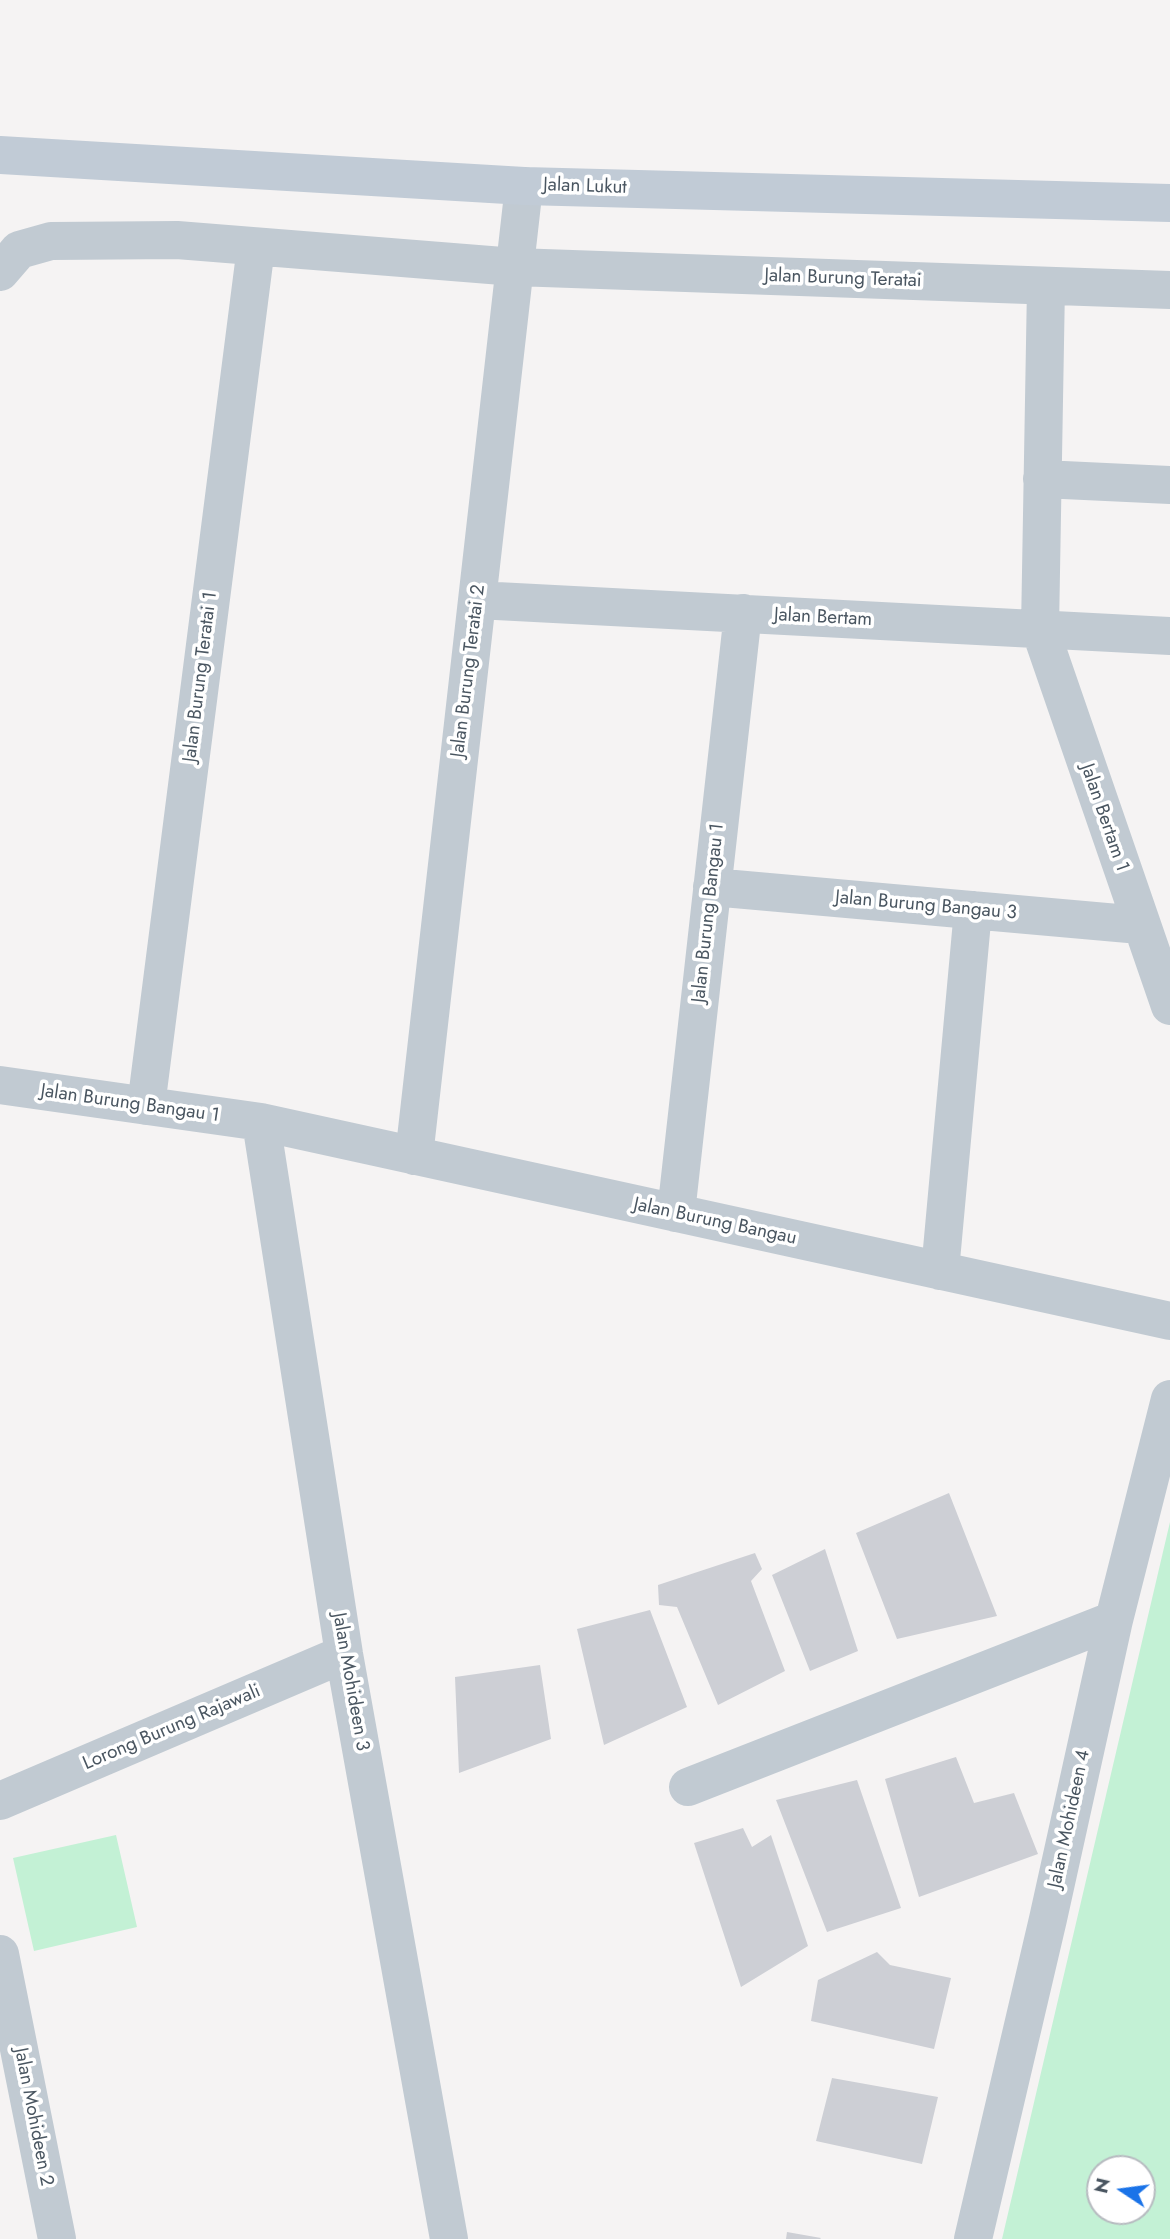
<!DOCTYPE html>
<style>
body{margin:0}
#map{position:relative;width:1170px;height:2239px;overflow:hidden;background:#f5f3f3;font-family:Jost,sans-serif}
canvas{display:block}
.north{position:absolute;left:1086px;top:2155px;width:70px;height:70px;box-sizing:border-box;background:#fff;border:2px solid #b7bbc0;border-radius:50%;rotate:283deg;font-size:19px;font-weight:700;line-height:28px;text-align:center;color:#4a5661}
.north::after{content:'';display:block;margin:auto;width:24px;height:32px;background:#1a73e8;clip-path:polygon(50% 0,100% 100%,50% 72%,0 100%)}
</style>
<div id="map">
<canvas width="1170" height="2239"></canvas>
<div class="north">N</div>
</div>
<script>
const ctx = document.querySelector('canvas').getContext('2d');
ctx.lineJoin = 'round';
function paint(path, color) {
  ctx.fillStyle = color;
  ctx.fill(path, 'evenodd');
}
function toPath(rows) {
  const path = new Path2D();
  for (const r of rows) {
    path.moveTo(r[0], r[1]);
    for (let i = 2; i < r.length; i += 2) path.lineTo(r[i], r[i + 1]);
  }
  return path;
}
function strokePath(path, color, width, dash) {
  ctx.strokeStyle = color;
  ctx.lineWidth = width;
  ctx.lineCap = dash ? 'butt' : 'round';
  ctx.setLineDash(dash || []);
  ctx.stroke(path);
}
function label(font, color, halo, rows, align = 'center') {
  ctx.font = font + ' Jost,sans-serif';
  ctx.lineWidth = 7;
  ctx.setLineDash([]);
  ctx.textBaseline = 'middle';
  ctx.strokeStyle = halo;
  ctx.fillStyle = color;
  for (const [text, x, y, turn = 0] of rows) {
    ctx.save();
    ctx.translate(x, y);
    ctx.rotate((+turn || 0) * Math.PI / 180);
    ctx.textAlign = isNaN(turn) ? turn : align;
    if (halo) ctx.strokeText(text, 0, 0);
    ctx.fillText(text, 0, 0);
    ctx.restore();
  }
}
paint(toPath([
 [1170,1522,1170,2239,1002,2239],
 [1142,2169,1142,2211,1100,2211,1100,2169],
 [116,1835,137,1927,34,1951,13,1858]
]), '#c3f1d5');
paint(toPath([
 [949,1493,997,1616,897,1639,856,1533],
 [825,1549,858,1651,810,1671,772,1575],
 [755,1553,762,1569,751,1581,785,1671,718,1705,677,1607,659,1605,658,1585],
 [650,1610,687,1707,604,1745,577,1629],
 [540,1665,551,1739,459,1773,455,1677],
 [956,1757,974,1803,1014,1793,1038,1854,919,1897,885,1779],
 [857,1780,901,1908,827,1932,776,1800],
 [743,1828,752,1847,771,1835,808,1946,741,1987,694,1843],
 [877,1952,890,1965,951,1978,934,2049,811,2021,818,1980],
 [832,2078,938,2097,922,2164,816,2141],
 [787,2232,821,2238,820,2239,786,2239]
]), '#cdcfd5');
strokePath(toPath([
 [0,272,19,250,51,241,177,240,515,267,1170,290],
 [1046,286,1040,629,1170,1006],
 [1042,479,1170,485],
 [477,600,1170,636],
 [712,887,1140,925],
 [0,1085,261,1122,1170,1321],
 [146,1106,256,247],
 [261,1122,344,1654,449,2239],
 [414,1156,524,186],
 [676,1213,743,613],
 [940,1271,973,910],
 [688,1787,1114,1620],
 [0,1801,344,1654],
 [0,1954,57,2239],
 [973,2239,1048,1919,1114,1620,1170,1399]
]), '#c1cad2', 38);
strokePath(toPath([
 [0,155,524,186,1170,203]
]), '#c1cbd6', 38);
label('19px', '#4a5661', '#fff', [
 ["Jalan Lukut",585,187,2],
 ["Jalan Burung Teratai",843,279,2],
 ["Jalan Bertam",823,618,3],
 ["Jalan Burung Teratai 2",469,671,-83],
 ["Jalan Burung Teratai 1",201,677,-83],
 ["Jalan Bertam 1",1104,818,71],
 ["Jalan Burung Bangau 3",926,906,5],
 ["Jalan Burung Bangau 1",709,913,-84],
 ["Jalan Burung Bangau 1",130,1104,8],
 ["Jalan Burung Bangau",715,1222,12],
 ["Jalan Mohideen 3",350,1682,80],
 ["Lorong Burung Rajawali",172,1728,-23],
 ["Jalan Mohideen 4",1070,1819,-78],
 ["Jalan Mohideen 2",33,2117,79]
]);
</script>
